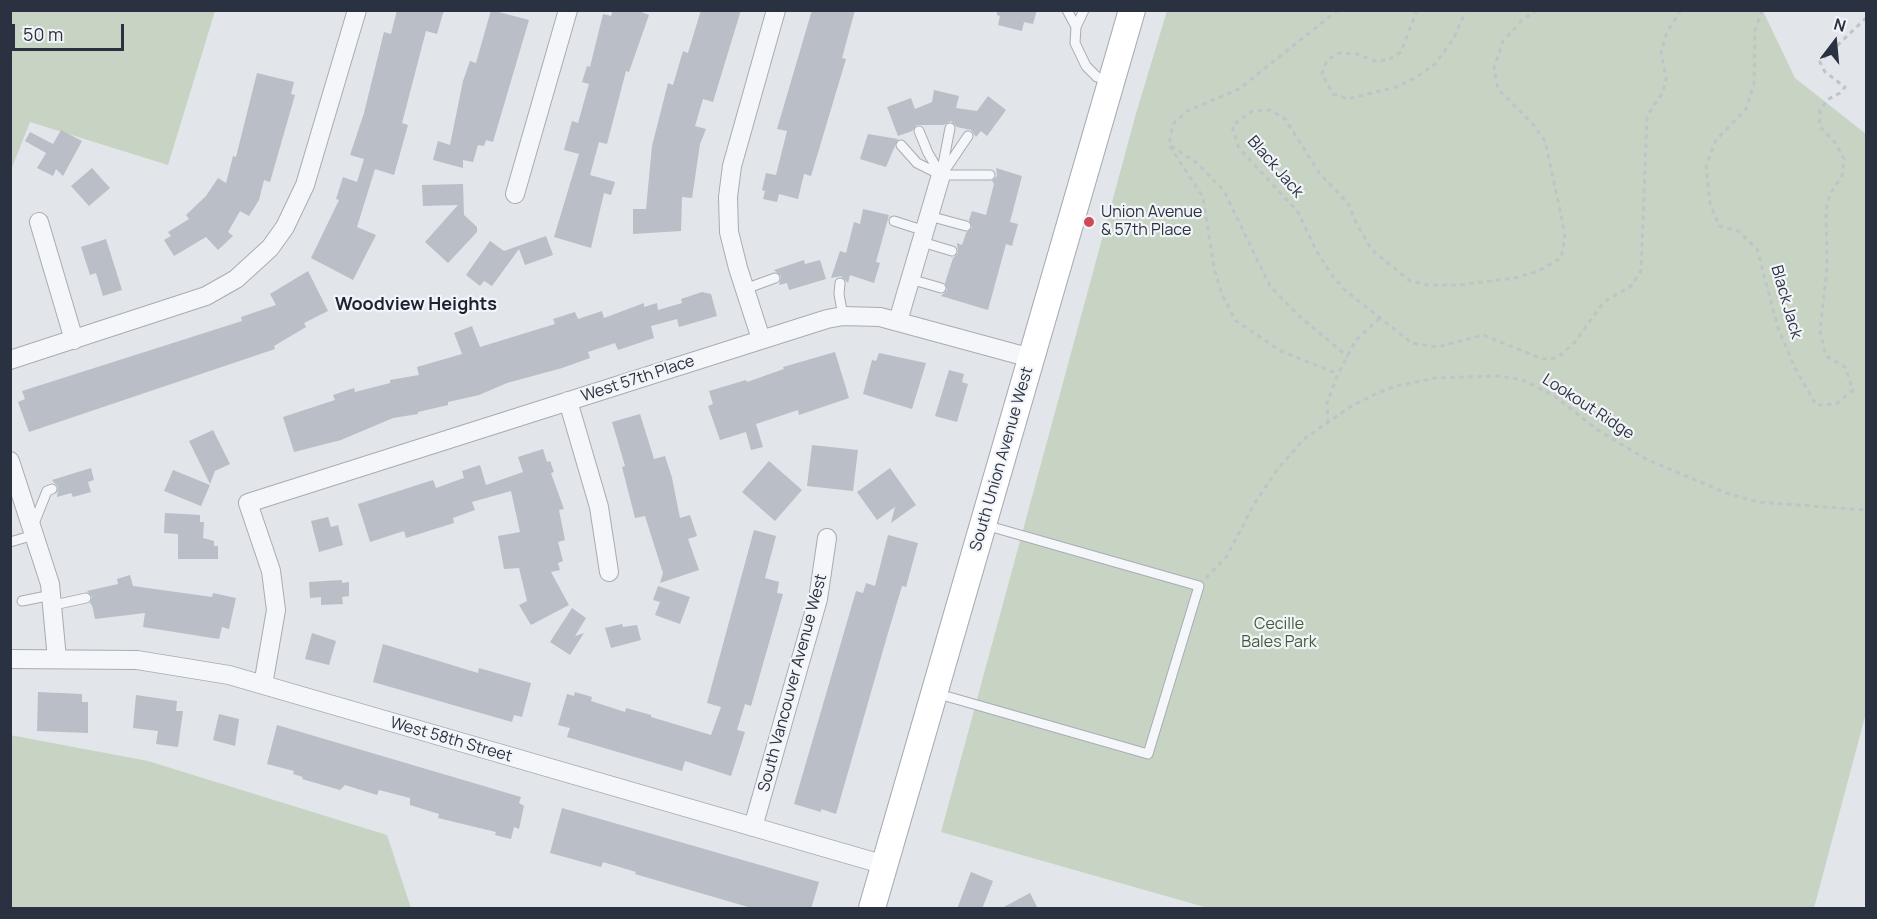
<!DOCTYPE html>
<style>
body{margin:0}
#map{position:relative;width:1877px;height:919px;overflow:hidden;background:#e2e5ea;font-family:Manrope,sans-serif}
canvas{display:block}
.frame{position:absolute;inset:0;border:12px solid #2a3242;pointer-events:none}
.north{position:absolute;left:1805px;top:12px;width:60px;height:60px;-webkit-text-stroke:4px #f2f4f8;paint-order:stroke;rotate:16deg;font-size:16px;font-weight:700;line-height:24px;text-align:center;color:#2a3242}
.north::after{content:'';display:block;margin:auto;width:21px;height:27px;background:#2a3242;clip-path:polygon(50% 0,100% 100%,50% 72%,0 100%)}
.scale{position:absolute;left:12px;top:24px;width:112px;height:27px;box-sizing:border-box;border:3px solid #2a3242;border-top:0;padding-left:8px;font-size:18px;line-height:21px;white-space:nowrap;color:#2a3242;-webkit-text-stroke:4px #f2f4f8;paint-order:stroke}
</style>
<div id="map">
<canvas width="1877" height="919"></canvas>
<div class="frame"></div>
<div class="north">N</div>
<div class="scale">50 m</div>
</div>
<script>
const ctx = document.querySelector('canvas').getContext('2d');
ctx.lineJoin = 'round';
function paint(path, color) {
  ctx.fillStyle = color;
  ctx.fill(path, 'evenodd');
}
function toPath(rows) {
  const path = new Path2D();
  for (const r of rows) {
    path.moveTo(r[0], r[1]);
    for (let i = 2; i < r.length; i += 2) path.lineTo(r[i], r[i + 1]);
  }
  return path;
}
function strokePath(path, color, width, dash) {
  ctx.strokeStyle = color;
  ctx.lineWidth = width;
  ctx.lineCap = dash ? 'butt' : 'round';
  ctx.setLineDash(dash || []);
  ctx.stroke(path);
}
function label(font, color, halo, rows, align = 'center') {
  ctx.font = font + ' Manrope,sans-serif';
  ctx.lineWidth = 4.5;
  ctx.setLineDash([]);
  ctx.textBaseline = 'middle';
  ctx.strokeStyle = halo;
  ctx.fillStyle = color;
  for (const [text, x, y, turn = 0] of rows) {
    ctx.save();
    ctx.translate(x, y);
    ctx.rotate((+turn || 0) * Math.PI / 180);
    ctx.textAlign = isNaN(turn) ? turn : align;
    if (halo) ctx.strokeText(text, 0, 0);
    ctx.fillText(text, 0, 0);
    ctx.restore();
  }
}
paint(toPath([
 [11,11,215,11,168,165,30,122,11,170],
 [1167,11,1763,11,1795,78,1866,134,1866,713,1814,908,1208,908,941,832,1137,110],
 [10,735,148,761,387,835,411,908,11,908]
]), '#c7d4c3');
paint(toPath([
 [397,10,444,10,437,34,426,31,402,123,408,125,394,175,375,169,357,227,376,235,353,280,311,258,339,200,336,199,343,177,357,182,364,159,350,155,364,113,384,32,391,34],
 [491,10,529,20,493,142,486,140,484,146,478,145,473,162,463,160,463,168,433,160,438,141,450,145,463,81,470,61,476,63],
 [613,10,636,10,649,15,629,72,626,71,607,144,599,142,590,175,615,182,611,195,604,193,591,248,554,237,579,154,564,150,572,121,578,123,589,84,582,82,587,66,590,67,603,14,611,16],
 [701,10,741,10,713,102,703,99,695,126,706,129,700,144,692,198,682,197,681,231,633,234,633,209,646,209,652,146,668,83,673,85,683,51,688,53],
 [812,10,855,10,842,58,846,59,811,176,804,174,798,199,779,194,777,202,763,199,765,191,762,190,766,173,776,175,787,131,777,129],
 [997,10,1037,10,1033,24,1024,22,1022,31,998,25,1000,16,997,15],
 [257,73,294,82,291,94,295,95,270,182,264,180,259,200,249,216,240,211,228,232,233,236,218,250,206,237,174,256,164,240,171,236,168,232,189,219,186,215,206,196,218,178,226,183,233,156,236,157],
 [934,90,959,96,956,108,977,111,988,96,1006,110,987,136,981,131,976,137,971,130,957,127,951,121,944,125,917,125,912,131,898,136,887,107,911,98,915,109,932,102],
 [61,130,82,141,63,176,56,169,53,176,37,168,46,153,25,141,30,132,53,144],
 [868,134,898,139,886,167,860,159],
 [92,168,110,188,89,206,71,186],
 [996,168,1022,176,1010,222,1018,224,1012,246,1006,244,988,310,941,296,947,290,945,283,953,258,958,253,957,243,962,245,966,233,972,228,969,220,972,211,986,215,994,184,992,181,997,176],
 [463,184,464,215,477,227,477,232,448,263,425,242,458,205,423,206,422,185],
 [863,209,889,215,876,262,880,263,874,283,850,275,848,283,841,276,831,278,840,251,846,253,854,222,860,224],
 [546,236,553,255,525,265,519,249,492,286,484,281,480,286,466,275,490,241,504,251],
 [106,239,122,290,103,296,96,273,90,275,81,247],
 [804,260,805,264,820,260,826,279,789,290,787,283,779,285,781,276,774,270],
 [308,271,328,311,304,323,306,327,274,346,275,349,29,432,18,402,25,399,22,391,242,321,241,317,276,305,270,294],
 [702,292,711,294,717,316,679,327,677,319,651,326,654,338,618,350,615,343,588,352,590,358,562,368,507,383,479,395,448,402,448,405,418,412,418,414,393,418,341,440,294,452,283,417,335,400,333,395,354,388,355,392,390,383,390,380,419,375,417,367,462,354,454,333,472,326,480,347,555,324,553,319,575,312,578,319,602,311,604,318,644,303,644,307,657,303,658,310,682,303,681,299],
 [835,352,849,398,799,415,798,410,756,424,763,447,751,450,746,432,720,440,708,406,713,404,709,391,746,380,747,382,784,369,783,367],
 [879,353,926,363,912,409,863,394,872,360,876,361],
 [949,370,964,374,962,382,968,384,957,422,935,416],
 [640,414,654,459,665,456,672,478,680,518,690,515,697,536,688,539,699,570,660,583,663,573,645,516,635,518,622,467,625,466,612,422],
 [213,430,230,464,215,471,210,484,189,441],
 [812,445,858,450,853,491,807,486],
 [543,449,547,462,550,461,554,472,551,473,564,509,559,510,565,540,558,542,563,561,558,563,560,570,551,572,569,605,531,625,519,605,527,601,519,568,504,569,498,536,520,532,511,491,472,502,475,510,453,518,454,523,406,538,404,531,370,542,358,504,433,480,436,488,464,478,462,471,480,465,486,485,523,472,518,457],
 [769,461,802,490,775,521,742,492],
 [91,468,94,480,88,482,91,492,73,497,71,493,57,497,58,487,52,480],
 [890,468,916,505,891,523,895,507,877,520,857,492],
 [173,470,210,485,201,506,164,491],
 [165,513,200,515,200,522,204,522,203,538,214,541,214,546,218,546,218,559,178,559,178,534,164,533],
 [328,517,331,527,338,525,343,545,319,552,311,521],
 [754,530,776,536,765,578,779,582,777,593,783,594,751,706,745,704,737,730,745,732,731,776,685,761,682,771,567,737,570,728,558,725,567,694,574,696,575,692,592,697,591,701,625,712,626,708,651,715,651,717,711,735,721,707,707,703],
 [888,535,918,543,906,587,902,586,888,633,836,814,821,809,821,812,794,804,856,591,863,593,866,583,875,586],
 [130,575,133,586,212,597,213,593,236,598,229,629,222,627,219,639,143,627,145,613,95,619,92,605,90,604,92,596,87,591,118,584,117,579],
 [342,580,342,583,349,582,349,596,342,597,343,604,321,605,321,597,310,598,309,582],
 [658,586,690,597,680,624,655,615,660,602,653,600],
 [572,608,586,618,575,636,584,633,570,655,550,642],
 [622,624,623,627,637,625,641,640,611,648,605,628],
 [312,633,336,641,329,665,305,659],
 [383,644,478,673,479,668,531,683,522,717,514,715,512,722,373,682],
 [38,692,82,694,82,702,88,702,88,733,37,731],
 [136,695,177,701,176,711,183,711,178,747,156,744,158,731,133,728],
 [219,714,239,719,235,746,213,740],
 [277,725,521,797,519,803,524,806,519,829,514,827,511,839,495,835,496,832,438,818,439,814,410,805,410,798,379,790,377,795,345,785,340,790,302,779,303,777,293,774,294,771,267,764],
 [562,808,819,882,811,909,755,909,635,874,636,872,603,862,601,867,550,853],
 [971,872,993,881,982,909,957,909],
 [1030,893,1038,909,1000,909]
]), '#b9bec7');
const lane = toPath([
 [1067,10,1076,27],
 [1084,10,1076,27,1075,43,1086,66,1097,77,1109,80],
 [919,131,928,153,941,175],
 [901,145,917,163,941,175,990,175],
 [943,173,968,136],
 [941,175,950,128],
 [929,216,966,226],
 [894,221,925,231],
 [922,242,952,251],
 [910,279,941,288],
 [840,283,839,294,843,316],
 [745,289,775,278],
 [33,526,47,491,52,489],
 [10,542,34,535],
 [22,601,52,595],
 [54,605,86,598],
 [935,693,1148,754,1199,586,985,525]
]);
const street = toPath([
 [515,194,568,10],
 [39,222,74,340],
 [898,321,941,175],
 [761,339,738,268,729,232,728,197,732,166,776,10],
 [10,360,206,296,236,279,270,248,285,227,305,185,357,10],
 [568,401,599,507,609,572],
 [10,461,50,584,57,659],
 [10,659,137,660,229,675,885,865],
 [263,685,276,610,271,571,248,503,827,319,843,316,880,317,1031,358],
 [753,827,818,599,827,538]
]);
const secondary = toPath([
 [872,908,1132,10]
]);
strokePath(lane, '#a7acb4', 11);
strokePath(street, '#a7acb4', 20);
strokePath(secondary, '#a7acb4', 28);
strokePath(toPath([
 [1338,10,1239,89,1187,111,1173,124,1169,145,1203,197,1214,268,1222,295,1236,321,1281,351,1338,374],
 [1417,10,1401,52,1388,60,1375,61,1357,54,1339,53,1327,60,1322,74,1333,94,1348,99,1396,87,1415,78,1435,64,1454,38,1466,10],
 [1537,10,1523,19,1503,41,1494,68,1498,89,1532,123,1545,141,1562,219,1565,238,1561,258,1538,271,1515,278,1458,285,1428,285,1410,281,1372,250,1357,225,1348,203,1320,174,1285,119,1270,110,1252,111,1232,126,1239,148,1298,212,1316,250,1331,274,1346,291,1412,343,1437,347,1483,335,1543,359,1557,358,1574,343,1604,302,1631,286,1641,271,1647,116,1663,92,1666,78,1661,52,1667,32,1681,10],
 [1762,10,1755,30,1754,84,1746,109,1716,140,1706,166,1710,203,1719,226,1738,231,1757,249,1778,328,1795,368,1816,405,1836,404,1853,390,1845,367,1826,356,1820,331,1827,268,1826,210,1830,194,1842,176,1844,159,1834,141,1819,126,1820,111,1827,100,1840,93,1845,87,1825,72,1820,62,1866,18],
 [1171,146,1197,163,1224,191,1270,286,1298,315,1348,357],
 [1328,423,1327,403,1338,374,1356,340,1381,317],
 [1206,578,1227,556,1254,504,1277,470,1304,439,1350,407,1377,393,1396,386,1435,378,1499,376,1523,380,1556,397,1596,429,1646,459,1726,493,1757,502,1866,510]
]), '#c0c3c9', 3, [4.5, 4.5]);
strokePath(lane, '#f5f6f9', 9);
strokePath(street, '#f5f6f9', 18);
strokePath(secondary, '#fff', 26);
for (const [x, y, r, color] of [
 [1089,222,6,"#cd4a56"]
]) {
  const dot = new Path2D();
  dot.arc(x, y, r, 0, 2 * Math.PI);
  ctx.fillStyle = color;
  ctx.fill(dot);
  strokePath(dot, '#f2f4f8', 2);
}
label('16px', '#2a3242', '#f2f4f8', [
 ["Black Jack",1275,167,49],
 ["Black Jack",1786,302,74],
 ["West 57th Place",638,379,-18],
 ["Lookout Ridge",1588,407,33],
 ["South Union Avenue West",1002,459,-74],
 ["South Vancouver Avenue West",793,683,-75],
 ["West 58th Street",451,740,16]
]);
label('16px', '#2a3242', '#f2f4f8', [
 ["Union Avenue",1101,213],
 ["& 57th Place",1101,231]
], 'left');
label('16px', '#3d5e38', '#f2f4f8', [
 ["Cecille",1279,625],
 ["Bales Park",1279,643]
]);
label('bold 18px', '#1c2333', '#f2f4f8', [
 ["Woodview Heights",416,305]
]);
</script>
